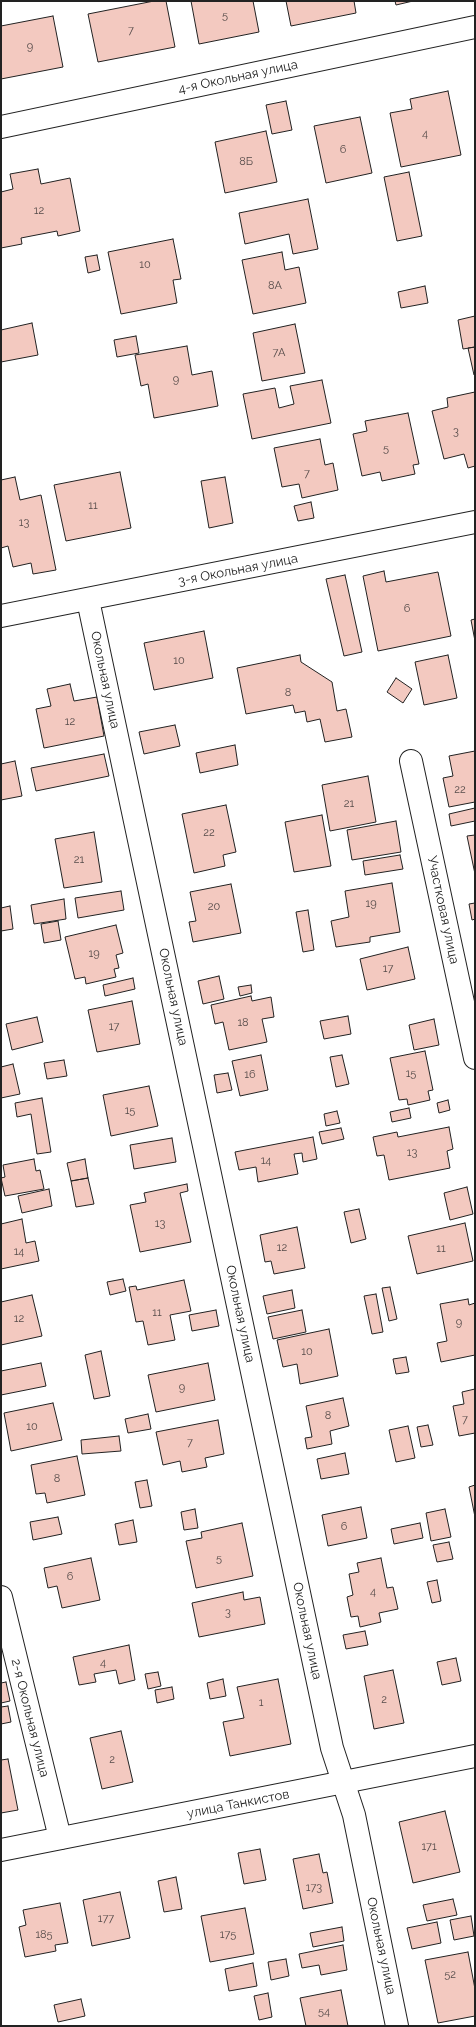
<!DOCTYPE html>
<meta charset="utf-8">
<style>
body{margin:0}
#map{position:relative;width:476px;height:2027px;overflow:hidden;background:#fff;font-family:Raleway,sans-serif}
canvas{display:block}
.frame{position:absolute;inset:0;border:2px solid #222;pointer-events:none}
</style>
<div id="map">
<canvas width="476" height="2027"></canvas>
<div class="frame"></div>
</div>
<script>
const ctx = document.querySelector('canvas').getContext('2d');
ctx.lineJoin = 'round';
function paint(path, color) {
  ctx.fillStyle = color;
  ctx.fill(path, 'evenodd');
}
function toPath(rows) {
  const path = new Path2D();
  for (const r of rows) {
    path.moveTo(r[0], r[1]);
    for (let i = 2; i < r.length; i += 2) path.lineTo(r[i], r[i + 1]);
  }
  return path;
}
function strokePath(path, color, width, dash) {
  ctx.strokeStyle = color;
  ctx.lineWidth = width;
  ctx.lineCap = dash ? 'butt' : 'round';
  ctx.setLineDash(dash || []);
  ctx.stroke(path);
}
function label(font, color, halo, rows, align = 'center') {
  ctx.font = font + ' Raleway,sans-serif';
  ctx.lineWidth = 3;
  ctx.setLineDash([]);
  ctx.textBaseline = 'middle';
  ctx.strokeStyle = halo;
  ctx.fillStyle = color;
  for (const [text, x, y, turn = 0] of rows) {
    ctx.save();
    ctx.translate(x, y);
    ctx.rotate((+turn || 0) * Math.PI / 180);
    ctx.textAlign = isNaN(turn) ? turn : align;
    if (halo) ctx.strokeText(text, 0, 0);
    ctx.fillText(text, 0, 0);
    ctx.restore();
  }
}
const building = toPath([
 [154,1,166,1,175,47,98,62,88,14,154,1],
 [191,1,253,1,259,32,199,44,191,1],
 [286,1,354,1,356,13,291,26,286,1],
 [395,1,413,1,396,5,395,1],
 [53,16,63,67,1,79,1,26,53,16],
 [448,91,461,155,401,167,390,113,412,109,410,99,448,91],
 [286,101,292,130,272,134,266,105,286,101],
 [360,117,372,173,326,183,314,126,360,117],
 [266,131,277,182,225,193,215,142,266,131],
 [38,169,41,184,70,178,80,231,58,236,57,231,21,238,22,244,1,248,1,192,13,189,10,174,38,169],
 [409,172,422,236,397,241,384,177,409,172],
 [308,199,318,249,293,254,289,234,245,244,239,213,308,199],
 [173,239,181,279,173,280,177,303,121,314,108,252,173,239],
 [282,252,285,270,299,267,306,303,253,314,242,260,282,252],
 [97,255,100,270,88,273,85,257,97,255],
 [425,286,428,303,401,308,398,292,425,286],
 [475,316,475,347,463,349,458,320,475,316],
 [32,323,38,355,1,362,1,330,32,323],
 [295,324,305,373,262,381,253,333,295,324],
 [136,336,139,353,117,357,114,340,136,336],
 [187,346,192,375,212,371,218,406,154,418,148,384,141,386,135,355,187,346],
 [475,347,475,375,474,375,468,348,475,347],
 [322,380,331,423,252,439,243,394,275,388,279,408,294,404,290,386,322,380],
 [475,392,475,466,468,468,464,454,444,459,432,411,448,407,447,398,475,392],
 [408,413,419,464,413,465,415,474,382,481,380,472,362,476,353,434,367,431,365,421,408,413],
 [320,439,325,465,333,463,338,490,302,498,299,484,282,487,274,448,320,439],
 [120,472,131,528,66,541,54,485,120,472],
 [15,477,20,500,41,495,56,570,33,574,31,563,13,567,8,546,1,548,1,480,15,477],
 [225,477,233,523,209,528,201,481,225,477],
 [311,502,314,518,298,521,294,506,311,502],
 [384,571,386,582,438,572,451,636,378,651,363,576,384,571],
 [345,575,362,652,344,656,326,579,345,575],
 [475,619,475,641,471,620,475,619],
 [204,631,213,678,154,690,144,643,204,631],
 [300,655,301,662,332,682,337,711,346,709,352,737,325,742,320,719,307,722,305,711,295,713,293,705,246,714,237,668,300,655],
 [448,655,457,698,424,705,415,662,448,655],
 [396,678,412,689,403,703,387,692,396,678],
 [70,684,74,701,97,697,104,736,44,748,36,709,51,706,47,689,70,684],
 [175,725,180,746,144,754,139,732,175,725],
 [235,745,238,765,200,773,196,753,235,745],
 [475,751,475,802,449,807,443,778,453,776,449,756,475,751],
 [104,754,109,776,36,791,31,768,104,754],
 [15,761,22,796,1,800,1,764,15,761],
 [368,776,376,822,330,831,322,785,368,776],
 [226,805,236,852,223,855,225,866,194,873,182,814,226,805],
 [475,808,475,821,451,826,449,814,475,808],
 [322,815,331,866,294,872,285,822,322,815],
 [396,821,401,852,352,860,347,830,396,821],
 [94,832,102,882,64,888,55,839,94,832],
 [475,835,475,874,467,836,475,835],
 [400,855,403,869,365,875,363,861,400,855],
 [392,883,400,932,370,937,370,942,336,947,331,921,349,917,345,891,392,883],
 [231,884,241,933,193,942,189,922,196,921,190,892,231,884],
 [121,891,124,910,78,918,75,898,121,891],
 [64,899,66,919,34,924,31,905,64,899],
 [475,903,475,919,472,920,469,904,475,903],
 [10,906,13,929,1,931,1,908,10,906],
 [308,910,314,950,303,952,296,912,308,910],
 [58,921,61,940,44,943,41,924,58,921],
 [116,925,123,953,116,955,119,968,114,969,116,977,86,984,85,977,75,979,65,937,116,925],
 [408,947,415,979,367,990,360,959,408,947],
 [219,976,224,999,203,1004,198,981,219,976],
 [133,978,135,989,105,996,103,985,133,978],
 [251,985,252,993,240,996,238,987,251,985],
 [251,996,252,1001,271,997,274,1017,262,1019,267,1042,229,1050,223,1022,215,1024,211,1005,251,996],
 [132,1001,140,1044,97,1052,88,1010,132,1001],
 [348,1016,351,1034,324,1039,320,1021,348,1016],
 [37,1017,43,1042,12,1050,6,1024,37,1017],
 [434,1019,439,1045,414,1050,409,1025,434,1019],
 [425,1051,433,1090,428,1091,430,1100,408,1105,407,1099,399,1100,390,1058,425,1051],
 [261,1055,268,1090,240,1096,232,1061,261,1055],
 [342,1055,349,1084,336,1087,330,1057,342,1055],
 [64,1060,67,1076,47,1079,44,1063,64,1060],
 [13,1064,20,1094,1,1098,1,1067,13,1064],
 [228,1073,232,1090,217,1093,214,1075,228,1073],
 [149,1086,158,1126,111,1136,103,1095,149,1086],
 [42,1098,51,1152,37,1154,31,1114,17,1117,15,1103,42,1098],
 [448,1100,450,1110,439,1113,437,1103,448,1100],
 [409,1108,411,1118,392,1122,390,1112,409,1108],
 [337,1111,340,1123,326,1126,324,1114,337,1111],
 [449,1127,453,1149,447,1151,450,1168,389,1180,384,1155,377,1156,373,1137,397,1132,398,1137,449,1127],
 [341,1128,344,1139,322,1144,319,1132,341,1128],
 [313,1137,317,1159,303,1162,302,1153,294,1154,298,1174,258,1182,256,1167,239,1170,235,1152,313,1137],
 [172,1138,176,1162,134,1169,130,1145,172,1138],
 [34,1159,36,1171,40,1170,44,1189,5,1196,1,1178,5,1177,3,1165,34,1159],
 [85,1159,88,1178,71,1181,67,1163,85,1159],
 [88,1178,94,1204,76,1207,71,1181,88,1178],
 [187,1184,188,1191,180,1193,191,1242,140,1252,130,1205,146,1202,144,1193,187,1184],
 [467,1187,473,1214,450,1220,444,1193,467,1187],
 [49,1189,52,1206,22,1213,18,1196,49,1189],
 [359,1209,366,1239,351,1243,344,1212,359,1209],
 [22,1219,26,1243,35,1241,39,1261,1,1269,1,1224,22,1219],
 [465,1223,473,1261,417,1274,408,1236,465,1223],
 [297,1227,305,1268,274,1274,271,1261,265,1262,260,1235,297,1227],
 [123,1279,126,1291,110,1295,107,1282,123,1279],
 [184,1280,191,1311,170,1315,175,1340,148,1345,143,1321,136,1322,129,1287,136,1286,137,1290,184,1280],
 [390,1287,397,1319,389,1321,382,1288,390,1287],
 [292,1290,295,1308,267,1314,263,1296,292,1290],
 [376,1294,383,1332,372,1334,364,1296,376,1294],
 [32,1295,42,1336,1,1345,1,1302,32,1295],
 [468,1299,469,1305,475,1303,475,1355,441,1362,437,1343,447,1341,440,1304,468,1299],
 [216,1310,219,1326,192,1331,189,1315,216,1310],
 [302,1310,306,1332,273,1339,268,1317,302,1310],
 [329,1329,338,1376,300,1384,297,1364,283,1367,277,1340,329,1329],
 [101,1351,110,1396,94,1399,85,1355,101,1351],
 [406,1357,409,1372,396,1374,393,1359,406,1357],
 [41,1363,46,1386,1,1395,1,1371,41,1363],
 [208,1363,215,1400,156,1412,148,1375,208,1363],
 [475,1389,475,1433,459,1436,453,1406,464,1404,462,1392,475,1389],
 [343,1398,349,1426,330,1431,332,1444,307,1449,305,1438,312,1437,306,1406,343,1398],
 [53,1403,62,1440,11,1451,4,1413,53,1403],
 [148,1414,151,1429,128,1433,125,1419,148,1414],
 [218,1420,224,1454,205,1458,207,1467,182,1472,180,1461,163,1465,156,1432,218,1420],
 [428,1425,433,1445,421,1447,417,1427,428,1425],
 [408,1426,415,1458,396,1462,389,1430,408,1426],
 [119,1436,121,1451,82,1454,81,1440,119,1436],
 [345,1453,349,1474,321,1479,317,1459,345,1453],
 [77,1456,85,1495,47,1503,45,1493,36,1494,31,1465,77,1456],
 [147,1480,152,1506,140,1508,135,1482,147,1480],
 [475,1485,475,1517,469,1487,475,1485],
 [361,1507,367,1538,328,1546,322,1515,361,1507],
 [195,1509,198,1528,184,1530,181,1512,195,1509],
 [445,1509,451,1537,431,1541,426,1513,445,1509],
 [58,1517,62,1534,33,1540,30,1522,58,1517],
 [133,1520,137,1542,119,1545,115,1524,133,1520],
 [242,1523,253,1576,196,1588,186,1541,202,1538,201,1532,242,1523],
 [420,1523,423,1538,394,1544,391,1529,420,1523],
 [449,1542,453,1559,437,1562,433,1545,449,1542],
 [91,1558,100,1600,62,1608,57,1586,48,1588,44,1568,91,1558],
 [381,1558,387,1588,393,1587,398,1609,379,1613,381,1622,360,1627,358,1616,351,1617,347,1597,353,1595,349,1574,359,1572,357,1563,381,1558],
 [437,1580,441,1601,432,1603,427,1582,437,1580],
 [243,1592,244,1600,260,1597,265,1624,199,1637,192,1603,243,1592],
 [365,1631,368,1645,346,1649,343,1635,365,1631],
 [129,1645,135,1680,119,1684,116,1670,94,1674,96,1682,79,1685,73,1657,129,1645],
 [456,1658,461,1681,442,1685,437,1662,456,1658],
 [393,1670,404,1723,374,1729,364,1676,393,1670],
 [158,1672,161,1686,148,1689,145,1674,158,1672],
 [223,1679,226,1696,210,1699,207,1683,223,1679],
 [278,1679,291,1744,230,1756,223,1722,244,1718,237,1687,278,1679],
 [6,1682,10,1701,1,1703,1,1683,6,1682],
 [172,1687,174,1699,157,1703,155,1690,172,1687],
 [8,1706,11,1722,1,1724,1,1707,8,1706],
 [121,1731,133,1782,102,1789,90,1738,121,1731],
 [8,1759,18,1810,1,1813,1,1760,8,1759],
 [445,1811,460,1872,413,1883,399,1822,445,1811],
 [260,1849,266,1880,244,1884,238,1853,260,1849],
 [319,1854,323,1873,327,1872,333,1903,303,1909,293,1859,319,1854],
 [176,1877,182,1909,164,1912,158,1881,176,1877],
 [120,1892,130,1938,92,1946,83,1900,120,1892],
 [453,1899,457,1915,427,1921,423,1905,453,1899],
 [60,1903,68,1943,55,1945,56,1951,25,1957,19,1927,26,1925,23,1910,60,1903],
 [245,1908,254,1954,210,1962,201,1916,245,1908],
 [471,1916,474,1936,454,1940,450,1920,471,1916],
 [437,1922,441,1943,412,1949,407,1928,437,1922],
 [342,1927,344,1941,313,1947,310,1933,342,1927],
 [343,1945,347,1970,321,1975,319,1965,302,1968,299,1954,343,1945],
 [468,1952,475,1989,475,2016,438,2023,425,1960,468,1952],
 [286,1959,289,1976,271,1980,268,1962,286,1959],
 [253,1963,257,1986,229,1991,225,1969,253,1963],
 [341,1990,348,2026,306,2026,300,1998,341,1990],
 [268,1993,272,2017,259,2020,254,1996,268,1993],
 [81,1999,85,2016,58,2022,54,2005,81,1999]
]);
paint(building, '#f3c9c0');
strokePath(building, '#222', 1);
const minor = toPath([
 [1,127,475,27],
 [88,600,332,1748,354,1815,397,2026],
 [1,616,475,522],
 [411,761,475,1058],
 [1,1597,60,1838]
]);
const major = toPath([
 [1,1850,475,1756]
]);
strokePath(minor, '#222', 24);
strokePath(major, '#222', 24);
strokePath(minor, '#fff', 22);
strokePath(major, '#fff', 22);
label('11px', '#564c4a', null, [
 ["5",225,16],
 ["7",131,31],
 ["9",30,47],
 ["4",425,134],
 ["6",343,150],
 ["8Б",246,162],
 ["12",39,211],
 ["10",145,265],
 ["8А",275,286],
 ["7А",279,353],
 ["9",176,380],
 ["3",456,432],
 ["5",386,449],
 ["7",307,474],
 ["11",93,506],
 ["13",24,523],
 ["6",407,609],
 ["10",179,661],
 ["8",288,693],
 ["12",70,722],
 ["22",460,790],
 ["21",349,804],
 ["22",209,833],
 ["21",79,860],
 ["19",371,904],
 ["20",214,907],
 ["19",94,954],
 ["17",388,969],
 ["18",243,1023],
 ["17",114,1027],
 ["15",411,1074],
 ["16",250,1075],
 ["15",130,1111],
 ["13",412,1153],
 ["14",266,1161],
 ["13",160,1224],
 ["12",282,1248],
 ["11",441,1249],
 ["14",19,1252],
 ["11",157,1313],
 ["12",19,1319],
 ["9",459,1323],
 ["10",307,1352],
 ["9",182,1388],
 ["8",328,1416],
 ["7",465,1420],
 ["10",32,1427],
 ["7",190,1443],
 ["8",57,1479],
 ["6",344,1527],
 ["5",219,1559],
 ["6",70,1577],
 ["4",373,1592],
 ["3",228,1613],
 ["4",103,1663],
 ["2",384,1700],
 ["1",261,1703],
 ["2",112,1760],
 ["171",429,1847],
 ["173",314,1888],
 ["177",106,1919],
 ["185",44,1935],
 ["175",228,1935],
 ["52",450,1975],
 ["54",324,2012]
]);
label('13px', '#222', '#fff', [
 ["4-я Окольная улица",238,77,-12],
 ["3-я Окольная улица",238,570,-11],
 ["Окольная улица",105,680,78],
 ["Участковая улица",443,910,78],
 ["Окольная улица",173,997,78],
 ["Окольная улица",240,1314,78],
 ["Окольная улица",307,1631,78],
 ["2-я Окольная улица",30,1718,76],
 ["улица Танкистов",238,1804,-11],
 ["Окольная улица",381,1946,78]
]);
</script>
